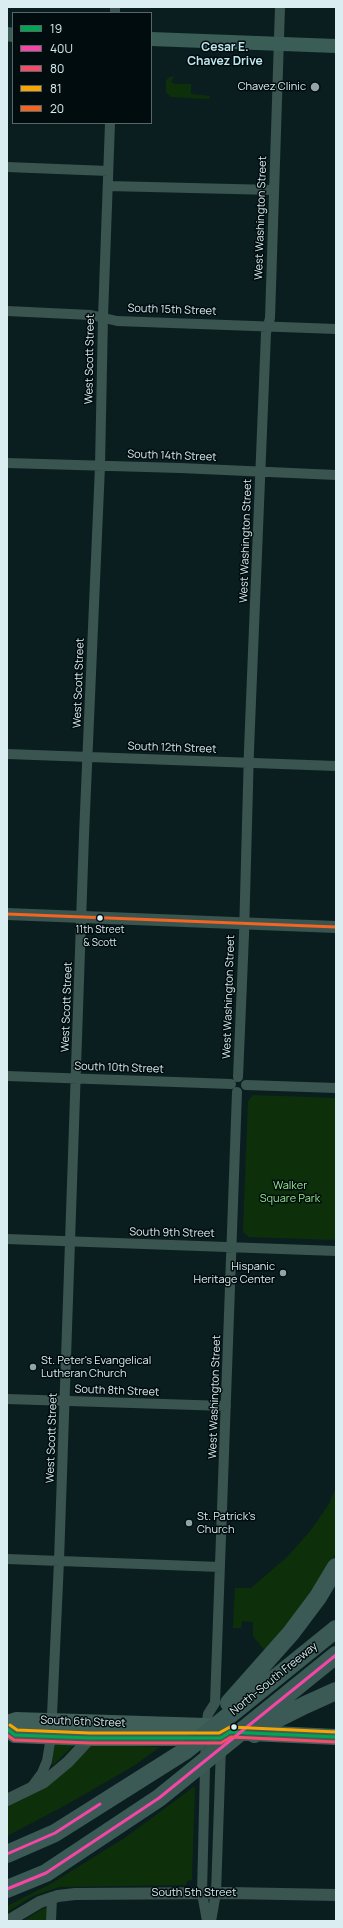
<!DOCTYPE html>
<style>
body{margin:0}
#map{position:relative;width:343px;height:1928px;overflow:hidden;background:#0a1e20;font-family:Manrope,sans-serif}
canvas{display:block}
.frame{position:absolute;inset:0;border:8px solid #daedf1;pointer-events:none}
.legend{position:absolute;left:12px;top:12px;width:140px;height:112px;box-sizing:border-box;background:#010c0e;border:1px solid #586669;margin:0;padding:5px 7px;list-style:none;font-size:12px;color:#daedf1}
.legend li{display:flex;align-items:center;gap:8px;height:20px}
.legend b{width:20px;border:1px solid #586669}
</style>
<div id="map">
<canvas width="343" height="1928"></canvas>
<div class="frame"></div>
<ul class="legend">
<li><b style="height:5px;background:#00a651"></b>19</li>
<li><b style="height:5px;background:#f346a5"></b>40U</li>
<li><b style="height:5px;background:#f44d6c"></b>80</li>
<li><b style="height:5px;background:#f7a600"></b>81</li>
<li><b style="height:5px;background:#f26522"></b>20</li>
</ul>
</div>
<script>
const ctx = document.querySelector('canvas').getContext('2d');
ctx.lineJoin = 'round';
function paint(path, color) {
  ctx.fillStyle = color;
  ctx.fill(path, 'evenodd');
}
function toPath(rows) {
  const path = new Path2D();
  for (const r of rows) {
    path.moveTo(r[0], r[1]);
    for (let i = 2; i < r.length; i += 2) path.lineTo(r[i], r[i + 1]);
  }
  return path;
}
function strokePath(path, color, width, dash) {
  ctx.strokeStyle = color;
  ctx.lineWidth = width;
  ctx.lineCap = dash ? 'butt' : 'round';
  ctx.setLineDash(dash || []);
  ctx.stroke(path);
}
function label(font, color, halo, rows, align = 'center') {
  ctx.font = font + ' Manrope,sans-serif';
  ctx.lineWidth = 3;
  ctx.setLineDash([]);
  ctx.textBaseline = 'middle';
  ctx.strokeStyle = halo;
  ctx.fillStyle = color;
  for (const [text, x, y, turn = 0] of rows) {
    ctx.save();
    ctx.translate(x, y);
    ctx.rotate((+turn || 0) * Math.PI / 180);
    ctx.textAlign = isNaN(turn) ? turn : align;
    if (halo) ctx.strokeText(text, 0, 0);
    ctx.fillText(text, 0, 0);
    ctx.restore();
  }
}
paint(toPath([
 [174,76,171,82,175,84,191,84,191,94,210,96,209,99,171,97,166,92,166,81,168,78],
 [253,1095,336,1098,336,1240,249,1237,243,1232,248,1101],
 [336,1487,336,1553,315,1589,265,1651,253,1636,253,1622,242,1621,241,1628,233,1628,235,1588,251,1588,287,1557,311,1530,329,1504],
 [55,1743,75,1744,53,1765,52,1764],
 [93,1744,160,1747,135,1765,66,1805,7,1836,7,1807,43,1789],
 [195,1786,192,1877,192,1880,187,1881,186,1885,59,1887,33,1896,7,1912,7,1906,52,1883,126,1837],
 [44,1908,47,1909,46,1921,23,1921]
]), '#0d300b');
strokePath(toPath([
 [115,13,115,7],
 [7,167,108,171],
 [108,186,274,190],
 [7,311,91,315,117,321,336,329],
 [7,463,180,468,336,475],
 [7,754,336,766],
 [7,1076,231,1084],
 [238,1077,244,935,249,750,266,333,270,318,280,7],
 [246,1085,336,1088],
 [7,1239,336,1251],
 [7,1399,226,1406],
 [7,1559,220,1567],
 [31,1788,42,1773,47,1761,51,1737,59,1561,84,835,100,466,103,317,110,123],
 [51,1921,52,1897],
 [207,1921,202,1893,206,1726,208,1714,215,1703,237,1092],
 [211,1921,216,1893,221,1747]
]), '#3a544f', 10);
strokePath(toPath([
 [7,914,336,927],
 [7,1800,44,1782,68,1762,94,1734],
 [8,1921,40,1902,58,1896,75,1894,229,1893,336,1895]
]), '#3a544f', 12);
strokePath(toPath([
 [7,34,13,35],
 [151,39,336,46]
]), '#3a5d56', 14);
strokePath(toPath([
 [7,1723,16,1720,206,1726,221,1727,230,1732,336,1737],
 [7,1729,15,1735,90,1738,221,1738,230,1732]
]), '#415f59', 16);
strokePath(toPath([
 [229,1703,291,1633,318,1597,336,1567],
 [254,1734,273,1721,305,1705,336,1691],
 [7,1854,55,1833,185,1751,336,1629],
 [7,1889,46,1873,159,1798,336,1655]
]), '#3b5a56', 18);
strokePath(toPath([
 [7,1729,15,1735,90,1738,221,1738,230,1732,336,1737]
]), '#00a651', 3);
strokePath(toPath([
 [7,1854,55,1833,100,1804],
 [7,1889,46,1873,159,1798,336,1655]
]), '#f346a5', 3);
strokePath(toPath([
 [7,1735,14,1740,90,1743,221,1743,231,1737,336,1742]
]), '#f44d6c', 3);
strokePath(toPath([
 [10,1725,17,1730,90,1733,219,1733,230,1727,336,1732]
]), '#f7a600', 3);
strokePath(toPath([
 [7,914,336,927]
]), '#f26522', 3);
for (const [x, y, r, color] of [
 [315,87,5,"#91a5a8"],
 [100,918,3.5,"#daedf1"],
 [283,1273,4,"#91a5a8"],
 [33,1367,4,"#91a5a8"],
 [189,1523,4,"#91a5a8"],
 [234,1727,3.5,"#daedf1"]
]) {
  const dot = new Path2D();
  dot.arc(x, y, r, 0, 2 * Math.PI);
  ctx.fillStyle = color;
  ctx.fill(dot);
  strokePath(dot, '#010c0e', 1.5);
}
label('10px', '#daedf1', '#010c0e', [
 ["11th Street",100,930],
 ["& Scott",100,943]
]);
label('11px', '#daedf1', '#010c0e', [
 ["Chavez Clinic",306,87],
 ["Hispanic",275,1267],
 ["Heritage Center",275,1280],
 ["St. Peter's Evangelical",41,1361,"left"],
 ["Lutheran Church",41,1374,"left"],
 ["St. Patrick's",197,1517,"left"],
 ["Church",197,1530,"left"]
], 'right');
label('11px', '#daedf1', '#010c0e', [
 ["West Washington Street",261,218,-88],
 ["South 15th Street",172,310,2],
 ["West Scott Street",90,359,-89],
 ["South 14th Street",172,456,2],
 ["West Washington Street",246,541,-88],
 ["West Scott Street",79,683,-88],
 ["South 12th Street",172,748,2],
 ["West Washington Street",229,997,-88],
 ["West Scott Street",67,1007,-88],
 ["South 10th Street",119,1068,2],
 ["South 9th Street",172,1233,1],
 ["South 8th Street",117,1391,2],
 ["West Washington Street",215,1397,-88],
 ["West Scott Street",52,1438,-88],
 ["North-South Freeway",274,1679,-39],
 ["South 6th Street",83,1722,2],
 ["South 5th Street",194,1893]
]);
label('11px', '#96e68b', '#010c0e', [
 ["Walker",290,1186],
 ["Square Park",290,1199]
]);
label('bold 12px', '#bee6ed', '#010c0e', [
 ["Cesar E.",225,48],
 ["Chavez Drive",225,62]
]);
</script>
